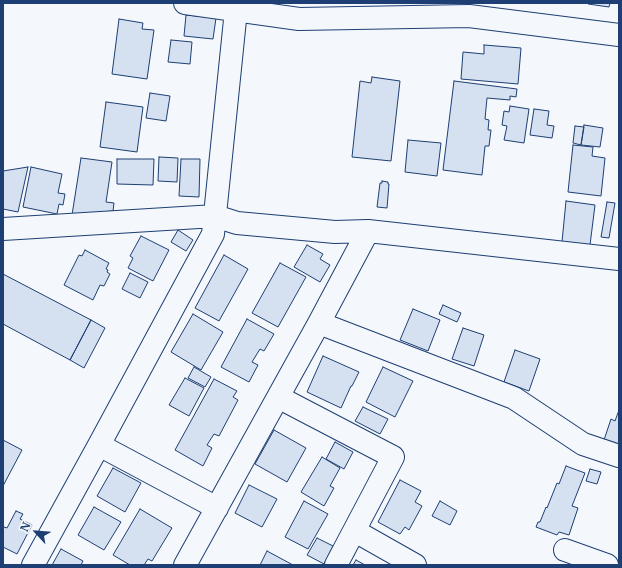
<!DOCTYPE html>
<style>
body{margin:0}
#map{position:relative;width:622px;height:568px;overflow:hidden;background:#f4f7fb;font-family:Merriweather,serif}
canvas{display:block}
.frame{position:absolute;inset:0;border:4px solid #1d3f73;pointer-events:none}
.north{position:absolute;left:16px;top:512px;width:40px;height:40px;-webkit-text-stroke:3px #f4f7fb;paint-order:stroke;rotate:296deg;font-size:11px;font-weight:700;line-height:16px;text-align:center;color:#1d3f73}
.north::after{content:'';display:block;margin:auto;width:14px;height:18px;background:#1d3f73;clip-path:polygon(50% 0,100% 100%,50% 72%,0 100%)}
</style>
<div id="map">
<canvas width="622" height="568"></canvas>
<div class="frame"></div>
<div class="north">N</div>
</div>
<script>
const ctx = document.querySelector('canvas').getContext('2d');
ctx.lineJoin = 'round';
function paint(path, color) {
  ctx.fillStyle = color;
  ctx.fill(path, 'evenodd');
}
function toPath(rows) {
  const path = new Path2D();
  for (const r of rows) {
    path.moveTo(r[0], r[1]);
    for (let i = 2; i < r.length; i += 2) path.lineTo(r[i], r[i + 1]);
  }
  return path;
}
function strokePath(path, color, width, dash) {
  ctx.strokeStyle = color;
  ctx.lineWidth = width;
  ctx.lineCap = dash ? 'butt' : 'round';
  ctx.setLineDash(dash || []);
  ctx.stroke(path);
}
const building = toPath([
 [588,3,610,3,609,7,588,4,588,3],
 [186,15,216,18,213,39,184,36,186,15],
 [119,19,143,23,142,29,154,30,147,79,112,74,119,19],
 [171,40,192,42,190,64,168,62,171,40],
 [484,45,521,48,518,84,461,79,463,52,484,54,484,45],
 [372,77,400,81,391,161,352,157,360,81,371,83,372,77],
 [454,81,517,89,516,97,510,96,510,100,487,98,485,119,489,120,488,130,491,130,489,146,485,146,482,175,443,170,454,81],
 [150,93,170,96,166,121,146,118,150,93],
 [106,102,143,107,137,152,100,147,106,102],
 [510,106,529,109,524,143,504,140,507,126,502,125,504,111,509,112,510,106],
 [534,109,549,111,547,125,554,126,552,138,530,135,534,109],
 [584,125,603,128,600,147,581,145,584,125],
 [575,126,584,127,581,145,573,143,575,126],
 [408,140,441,143,437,176,405,172,408,140],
 [573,145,593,147,592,156,605,158,601,196,568,192,573,145],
 [159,157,178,158,177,182,158,181,159,157],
 [81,158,112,162,106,202,114,203,113,211,72,215,81,158],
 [117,159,154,159,153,185,117,184,117,159],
 [181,159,200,159,199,197,179,196,181,159],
 [28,167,18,212,3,209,3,171,28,167],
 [31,167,62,174,58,193,65,194,63,205,59,204,57,214,23,207,31,167],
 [382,181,388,182,388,184,389,184,387,208,377,207,380,183,382,183,382,181],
 [566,201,595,205,590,245,562,242,566,201],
 [607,202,615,203,609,238,601,237,607,202],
 [178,230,193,240,186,251,171,242,178,230],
 [141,236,169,250,153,281,128,268,133,258,130,256,141,236],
 [307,245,323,254,320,259,330,265,320,282,294,267,307,245],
 [85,250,109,263,106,269,108,270,107,272,110,274,104,286,100,285,93,300,64,285,79,255,82,256,85,250],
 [224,255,248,269,219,321,195,308,224,255],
 [280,263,306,277,278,327,252,313,280,263],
 [130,273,148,282,140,298,122,289,130,273],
 [3,274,91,320,70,360,3,324,3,274],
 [443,305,461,313,457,322,439,314,443,305],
 [413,309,440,320,428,351,400,340,413,309],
 [193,314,223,332,201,370,171,352,193,314],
 [247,319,274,334,264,351,260,349,252,362,258,365,249,382,221,367,247,319],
 [91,320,105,328,84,368,70,360,91,320],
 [463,328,484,335,474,366,452,359,463,328],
 [515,350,540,359,529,391,504,382,515,350],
 [323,356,359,372,352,386,351,386,341,408,307,392,323,356],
 [194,367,211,377,205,387,188,378,194,367],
 [383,367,413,381,395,417,366,402,383,367],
 [185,378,204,388,189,416,169,405,185,378],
 [214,379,237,391,233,397,238,400,219,436,214,434,207,445,212,448,203,466,175,450,214,379],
 [363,407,388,419,380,434,355,421,363,407],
 [619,410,619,448,603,443,611,419,615,421,619,410],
 [274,430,306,448,287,482,255,464,274,430],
 [3,440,22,450,3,486,3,440],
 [335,442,353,452,344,469,326,459,335,442],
 [322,457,340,468,330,486,334,488,324,506,301,492,322,457],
 [566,466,585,473,572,506,578,508,569,535,559,532,557,535,536,527,538,522,540,522,546,507,547,508,557,483,559,484,566,466],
 [113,468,141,483,125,512,97,496,113,468],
 [590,469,601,472,597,484,586,481,590,469],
 [400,480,421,491,415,502,422,506,409,530,405,527,400,534,378,522,400,480],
 [249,485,277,499,262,527,235,513,249,485],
 [304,501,328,514,308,549,285,537,304,501],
 [440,501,457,511,450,525,432,516,440,501],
 [94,507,121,522,104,550,78,535,94,507],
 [140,509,172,528,152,561,148,559,144,565,130,565,113,555,140,509],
 [16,511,23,514,20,519,32,525,17,554,3,547,3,529,4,527,7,528,16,511],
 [317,538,333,546,324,564,307,555,317,538],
 [61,549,83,561,81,565,52,565,61,549],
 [267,551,293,565,260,565,267,551],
 [356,560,365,565,353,565,356,560]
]);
paint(building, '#d5e0f0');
strokePath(building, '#1d3f73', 1);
const street = toPath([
 [185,3,299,19,469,16,619,35],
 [3,229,215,216,237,223,335,232,368,231,619,259],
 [319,323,514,398,583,444,619,456],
 [278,397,393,457,336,565],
 [99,445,217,508],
 [355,531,415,565],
 [565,550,607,565],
 [33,565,99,445,213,234,236,10],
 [185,565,319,323,368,231]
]);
strokePath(street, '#1d3f73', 24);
strokePath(street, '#f4f7fb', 22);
</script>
